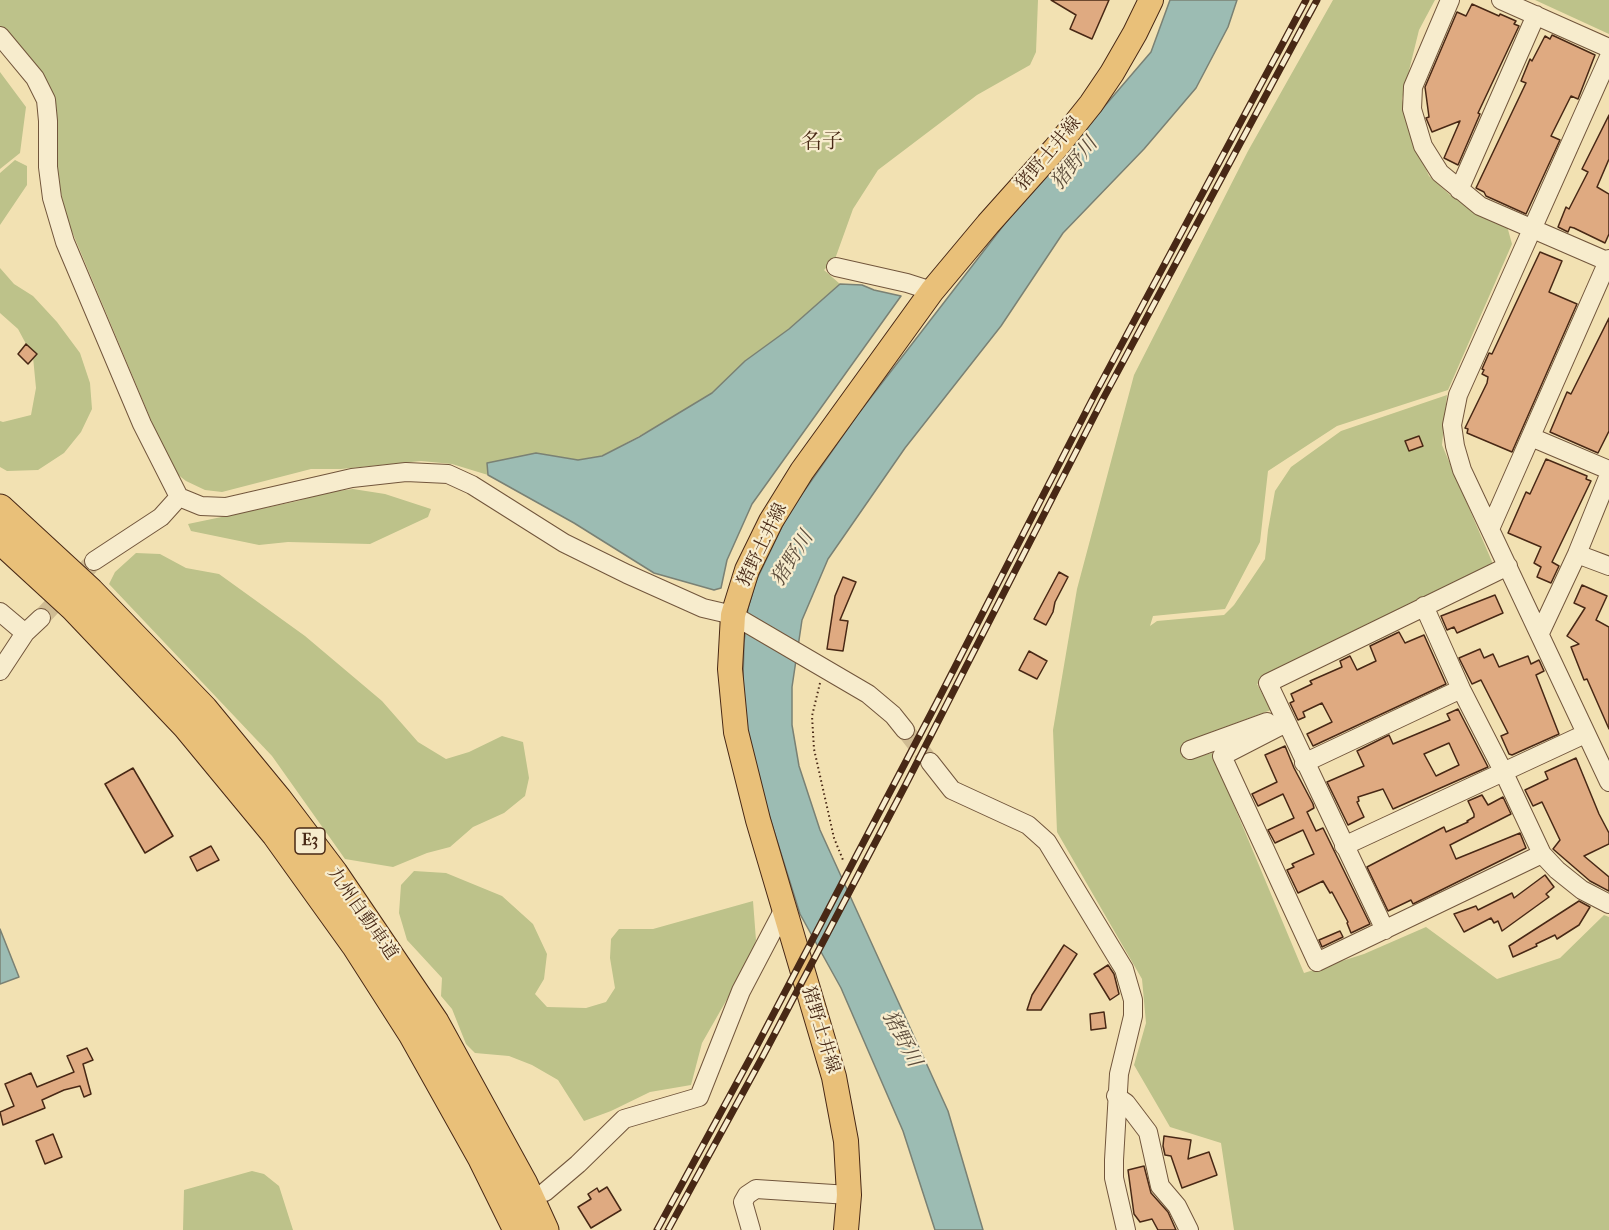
<!DOCTYPE html>
<meta charset="utf-8">
<style>
body{margin:0}
canvas{display:block;background:#f2e1b2}
</style>
<canvas width="1609" height="1230"></canvas>
<script>
const ctx = document.querySelector('canvas').getContext('2d');
ctx.lineJoin = 'round';
function paint(path, color) {
  ctx.fillStyle = color;
  ctx.fill(path, 'evenodd');
}
function toPath(rows) {
  const path = new Path2D();
  for (const r of rows) {
    path.moveTo(r[0], r[1]);
    for (let i = 2; i < r.length; i += 2) path.lineTo(r[i], r[i + 1]);
  }
  return path;
}
function strokePath(path, color, width, dash) {
  ctx.strokeStyle = color;
  ctx.lineWidth = width;
  ctx.lineCap = dash ? 'butt' : 'round';
  ctx.setLineDash(dash || []);
  ctx.stroke(path);
}
function label(font, color, halo, rows, align = 'center') {
  ctx.font = font + ' "IM FELL French Canon","Noto Serif JP",serif';
  ctx.lineWidth = 4.5;
  ctx.setLineDash([]);
  ctx.textBaseline = 'middle';
  ctx.strokeStyle = halo;
  ctx.fillStyle = color;
  for (const [text, x, y, turn = 0] of rows) {
    ctx.save();
    ctx.translate(x, y);
    ctx.rotate((+turn || 0) * Math.PI / 180);
    ctx.textAlign = isNaN(turn) ? turn : align;
    if (halo) ctx.strokeText(text, 0, 0);
    ctx.fillText(text, 0, 0);
    ctx.restore();
  }
}
paint(toPath([
 [0,0,1038,0,1036,52,1030,65,977,95,878,170,853,209,835,259,824,270,840,284,789,329,745,361,712,393,672,418,602,456,578,460,536,453,487,463,488,475,452,464,421,461,341,469,311,469,222,492,205,490,186,481,172,470,68,222,60,189,54,147,55,119,0,31],
 [1333,0,1435,0,1419,30,1402,99,1414,143,1429,176,1449,194,1473,210,1507,226,1512,244,1448,390,1337,426,1268,471,1260,542,1225,609,1153,616,1150,626,1157,621,1224,615,1234,605,1265,559,1268,530,1275,491,1291,467,1341,431,1447,395,1442,445,1493,564,1257,684,1271,710,1206,734,1213,749,1200,756,1212,753,1304,973,1364,954,1426,927,1497,979,1560,958,1604,915,1609,917,1609,1230,1234,1230,1221,1143,1170,1127,1134,1065,1146,1023,1142,979,1057,832,1053,730,1077,589,1134,375,1248,151],
 [1535,0,1609,0,1609,34],
 [0,72,26,107,20,153,0,169],
 [15,160,27,166,27,185,0,225,0,173],
 [0,268,14,284,33,296,57,322,80,353,90,383,92,409,81,432,64,453,38,470,7,471,0,467,0,421,3,422,31,415,36,388,33,357,18,329,0,313],
 [353,489,385,494,431,509,428,517,370,544,288,542,259,545,191,531,188,524,298,501,322,493],
 [136,553,160,554,186,568,219,574,305,636,382,701,418,742,446,759,469,752,502,736,523,742,529,778,525,796,504,813,473,827,450,847,427,853,393,867,345,859,272,756,109,584,115,572],
 [414,871,446,873,502,896,533,924,547,954,544,979,535,994,547,1007,586,1008,606,1002,615,988,610,958,611,939,619,929,653,929,753,901,756,940,750,959,702,1043,691,1085,650,1092,611,1111,584,1121,558,1080,532,1065,509,1056,475,1053,466,1044,452,1009,441,996,442,978,407,940,399,913,401,885],
 [252,1171,264,1174,279,1186,293,1230,183,1230,184,1190]
]), '#bdc28a');
const water = toPath([
 [1170,0,1237,0,1228,27,1196,88,1144,149,1063,233,1001,326,905,448,828,559,802,620,792,687,792,725,799,766,820,830,948,1111,983,1230,935,1230,903,1131,841,988,800,914,757,777,742,715,744,643,748,608,756,581,788,514,858,414,1013,213,1151,52,1170,0],
 [840,284,862,285,874,290,901,296,752,504,727,560,721,588,714,590,654,573,574,523,488,475,487,463,536,453,578,460,602,456,639,437,712,393,745,361,789,329,840,284],
 [0,929,19,977,0,984,0,929]
]);
paint(water, '#9cbcb3');
strokePath(water, '#7a8174', 1.5);
const building = toPath([
 [1051,0,1109,0,1092,39,1070,29,1076,15,1051,0],
 [1472,4,1499,16,1500,14,1516,21,1514,24,1519,26,1478,113,1480,114,1458,165,1444,158,1460,121,1432,132,1426,118,1429,117,1425,87,1457,12,1466,16,1472,4],
 [1552,35,1595,55,1578,99,1571,96,1551,136,1560,140,1526,214,1486,196,1484,192,1476,188,1526,83,1521,81,1530,59,1532,61,1545,36,1550,39,1552,35],
 [1609,115,1609,159,1597,187,1609,194,1609,234,1605,243,1574,228,1570,227,1568,232,1558,227,1566,207,1569,209,1588,172,1582,169,1609,115],
 [1540,252,1562,261,1549,292,1577,304,1512,452,1467,433,1468,429,1465,428,1487,383,1488,377,1482,374,1484,370,1482,369,1489,353,1492,354,1540,252],
 [1609,318,1609,431,1598,453,1550,432,1567,392,1571,394,1609,318],
 [26,344,37,354,28,364,18,354,26,344],
 [1419,436,1423,446,1409,451,1405,441,1419,436],
 [1546,459,1587,476,1586,479,1591,481,1552,562,1559,566,1551,583,1537,577,1541,567,1534,563,1541,547,1508,533,1526,492,1530,494,1546,459],
 [1059,572,1068,577,1055,602,1053,612,1046,625,1034,619,1059,572],
 [843,577,856,582,840,620,848,621,843,651,827,649,835,596,843,577],
 [1582,585,1607,596,1596,620,1609,627,1609,729,1587,679,1584,680,1571,647,1579,644,1567,636,1585,608,1574,603,1582,585],
 [1495,595,1503,613,1457,633,1454,627,1447,630,1441,616,1495,595],
 [1399,632,1405,643,1424,635,1446,684,1313,746,1307,734,1332,722,1322,703,1303,712,1305,717,1298,720,1290,703,1294,701,1291,694,1312,684,1310,681,1342,667,1340,661,1350,656,1357,670,1376,661,1370,646,1399,632],
 [1480,649,1484,658,1493,654,1499,667,1528,656,1531,664,1539,660,1544,671,1536,675,1559,734,1512,755,1509,754,1501,736,1508,733,1481,680,1472,684,1459,658,1480,649],
 [1029,651,1047,661,1037,679,1019,670,1029,651],
 [1458,709,1488,767,1393,809,1383,789,1358,797,1359,801,1357,802,1364,817,1348,825,1327,782,1364,766,1357,751,1389,735,1393,744,1450,720,1447,714,1458,709],
 [1449,743,1459,765,1436,776,1424,754,1449,743],
 [1285,746,1294,768,1313,804,1314,808,1307,812,1316,831,1323,828,1370,924,1351,933,1347,923,1348,922,1332,892,1330,893,1323,881,1298,893,1287,870,1294,867,1292,864,1314,854,1303,830,1275,843,1268,830,1294,818,1283,794,1258,806,1252,794,1277,782,1265,755,1285,746],
 [1576,758,1599,814,1609,833,1609,844,1584,856,1609,877,1609,891,1590,881,1553,849,1560,840,1542,802,1533,806,1525,790,1548,779,1545,772,1576,758],
 [133,768,173,836,145,853,105,784,133,768],
 [1482,795,1488,805,1503,797,1511,814,1450,845,1456,859,1520,833,1526,848,1413,904,1411,900,1388,911,1367,867,1444,827,1446,832,1468,822,1467,821,1474,817,1474,814,1468,801,1482,795],
 [211,846,219,860,197,871,190,857,211,846],
 [1545,875,1554,887,1546,894,1549,897,1502,931,1498,921,1494,923,1491,918,1464,932,1454,914,1476,906,1478,910,1512,893,1514,898,1545,875],
 [1579,901,1590,907,1579,925,1557,939,1555,935,1536,944,1537,946,1513,957,1509,946,1579,901],
 [1340,931,1343,937,1322,947,1319,940,1340,931],
 [1064,945,1077,954,1041,1010,1027,1010,1032,995,1064,945],
 [1108,965,1114,974,1119,994,1110,1000,1094,974,1108,965],
 [1104,1012,1106,1028,1091,1030,1090,1014,1104,1012],
 [87,1048,93,1060,83,1064,91,1094,84,1097,80,1086,64,1090,42,1100,45,1108,3,1125,0,1112,14,1106,5,1084,31,1073,37,1087,74,1072,67,1056,87,1048],
 [53,1134,62,1157,45,1164,36,1141,53,1134],
 [1164,1136,1191,1140,1188,1159,1209,1152,1217,1175,1182,1188,1171,1156,1165,1155,1163,1146,1164,1136],
 [1144,1166,1151,1193,1168,1212,1176,1230,1158,1230,1152,1219,1140,1222,1134,1214,1128,1170,1144,1166],
 [607,1187,621,1210,591,1228,578,1207,591,1199,588,1194,597,1188,599,1192,607,1187]
]);
paint(building, '#dfaa81');
strokePath(building, '#482815', 1.5);
strokePath(toPath([
 [41,618,94,561],
 [905,730,930,762]
]), '#d0bc93', 18, [18, 9]);
const minor = toPath([
 [1450,0,1413,87,1412,109,1423,146,1440,173,1480,206,1609,262],
 [1501,0,1609,48],
 [0,36,35,78,46,100,48,121,48,167,52,198,65,242,142,424,179,497,201,506,226,507,352,478,406,472,448,474,472,485,564,543,627,574,703,608,733,615,868,694,893,715,905,730],
 [1609,57,1458,395,1452,425,1455,446,1462,470,1609,782],
 [1459,190,1536,15],
 [836,267,907,283,932,291],
 [1531,437,1609,470],
 [1490,529,1609,259],
 [1577,554,1609,566],
 [94,561,161,517,179,497],
 [1424,606,1461,689,1504,773,1542,854,1557,870,1582,890,1609,904],
 [0,612,25,633],
 [1540,633,1577,554,1609,475],
 [0,671,25,633,41,618],
 [1286,723,1222,756,1317,962,1542,854],
 [1190,750,1267,722],
 [930,762,952,790,1028,825,1047,842,1124,969,1133,1000,1133,1016,1119,1074,1114,1160,1114,1178,1126,1230],
 [1304,763,1461,689],
 [1344,846,1585,734],
 [1385,930,1268,683,1508,566],
 [1116,1096,1126,1103,1148,1132,1160,1186,1177,1206,1189,1230],
 [545,1192,578,1164,624,1119,699,1097,741,991,784,909],
 [751,1230,743,1202,747,1195,756,1189,849,1195]
]);
const major = toPath([
 [846,1230,849,1195,846,1141,834,1077,758,820,736,732,730,669,733,615,747,570,771,521,802,471,932,291,988,224,1055,149,1091,104,1112,73,1135,33,1151,0]
]);
const highway = toPath([
 [0,508,90,591,204,709,278,799,334,873,435,1022,524,1184,545,1230],
 [0,540,73,607,186,726,276,835,355,945,412,1034,482,1159,517,1230]
]);
strokePath(minor, '#72563c', 20);
strokePath(major, '#482815', 26);
strokePath(highway, '#482815', 29);
strokePath(toPath([
 [820,683,812,716,814,749,834,838,843,860]
]), '#482815', 2, [1.5, 3]);
strokePath(minor, '#f7eccd', 18);
strokePath(major, '#e9c079', 24);
strokePath(highway, '#e9c079', 27);
const rail = toPath([
 [657,1230,753,1053,935,706,1094,396,1306,0],
 [668,1230,763,1056,905,786,1103,399,1317,0]
]);
strokePath(rail, '#482815', 7);
strokePath(rail, '#f7eccd', 4.5, [14]);
for (const [x, y, w] of [
 [310,841,30]
]) {
  const box = new Path2D();
  box.roundRect(x - w / 2, y - 13, w, 26, 4.5);
  ctx.fillStyle = '#f7eccd';
  ctx.fill(box);
  strokePath(box, '#482815', 1.5);
}
label('bold 16px', '#482815', null, [
 ["E3",310,841]
]);
label('18px', '#482815', '#f7eccd', [
 ["猪野土井線",1049,154,-50],
 ["猪野土井線",763,545,-64],
 ["九州自動車道",362,914,55],
 ["猪野土井線",820,1030,73]
]);
label('italic 20px', '#5d4d3c', '#f7eccd', [
 ["猪野川",1075,164,-51],
 ["猪野川",793,559,-58],
 ["猪野川",901,1039,62]
]);
label('21px', '#482815', '#f7eccd', [
 ["名子",822,143]
]);
</script>
